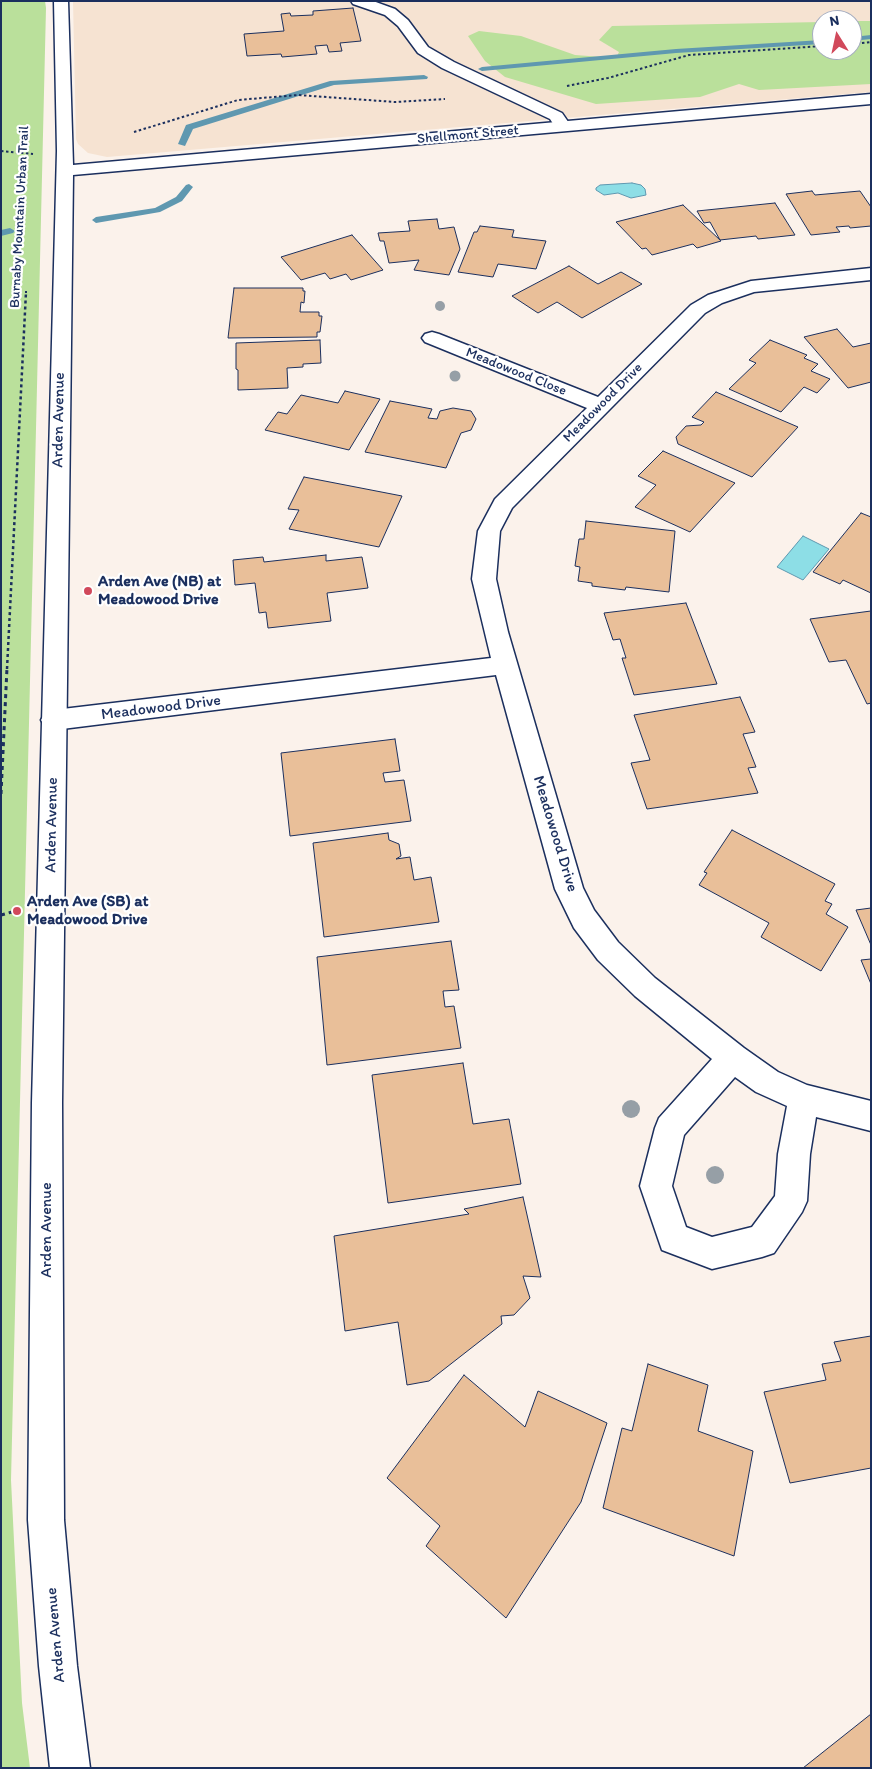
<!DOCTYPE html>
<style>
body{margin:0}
#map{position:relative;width:872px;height:1769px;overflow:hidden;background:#fbf2eb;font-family:Itim,sans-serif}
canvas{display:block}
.frame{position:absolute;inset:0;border:2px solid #1b2f5e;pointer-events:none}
.north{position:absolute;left:812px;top:10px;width:50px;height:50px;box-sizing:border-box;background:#fff;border:1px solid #a4acbf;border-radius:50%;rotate:350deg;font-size:14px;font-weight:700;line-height:20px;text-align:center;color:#1b2f5e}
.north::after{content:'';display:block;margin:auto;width:18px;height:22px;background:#d1495b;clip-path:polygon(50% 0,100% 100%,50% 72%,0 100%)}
</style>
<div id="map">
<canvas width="872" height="1769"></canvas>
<div class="frame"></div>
<div class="north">N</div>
</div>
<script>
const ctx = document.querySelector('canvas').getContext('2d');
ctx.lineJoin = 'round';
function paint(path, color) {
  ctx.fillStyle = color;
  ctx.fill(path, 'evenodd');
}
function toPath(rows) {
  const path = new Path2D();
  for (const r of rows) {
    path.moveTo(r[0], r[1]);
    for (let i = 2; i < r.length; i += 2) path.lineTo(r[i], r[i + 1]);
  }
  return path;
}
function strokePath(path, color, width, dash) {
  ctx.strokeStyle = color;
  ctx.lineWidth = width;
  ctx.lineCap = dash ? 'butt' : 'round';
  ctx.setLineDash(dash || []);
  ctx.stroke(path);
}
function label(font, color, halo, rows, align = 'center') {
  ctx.font = font + ' Itim,sans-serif';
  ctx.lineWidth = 4.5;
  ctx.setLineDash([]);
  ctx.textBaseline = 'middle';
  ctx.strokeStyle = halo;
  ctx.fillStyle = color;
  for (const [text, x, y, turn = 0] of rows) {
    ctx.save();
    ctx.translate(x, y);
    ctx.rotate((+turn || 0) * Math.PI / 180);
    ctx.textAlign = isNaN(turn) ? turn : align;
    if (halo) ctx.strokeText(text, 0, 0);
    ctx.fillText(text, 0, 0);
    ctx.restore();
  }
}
paint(toPath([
 [73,1,871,1,871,92,107,157,88,153,78,144,76,139],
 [822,20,852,20,852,50,822,50]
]), '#f6e3d2');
paint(toPath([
 [1,1,45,1,46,8,11,1480,22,1703,30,1768,1,1768],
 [852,21,871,21,871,84,759,90,739,84,700,97,596,104,505,77,485,61,468,36,479,31,521,36,575,55,616,58,619,52,599,40,612,26,822,22,822,50,852,50]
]), '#bae09b');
const water = toPath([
 [632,183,641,185,645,189,646,195,631,198,618,193,604,195,596,190,596,188,600,185,632,183],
 [803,536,829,549,803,580,777,567,803,536]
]);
paint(water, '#8ddee6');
strokePath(water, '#5f98b0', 1);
paint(toPath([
 [871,35,871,39,852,41,852,37,871,35],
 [822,40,822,44,676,53,482,71,478,69,482,67,676,49,822,40],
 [424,75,428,77,427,79,334,85,193,129,185,146,178,144,186,125,330,81,424,75],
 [189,184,193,187,182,201,160,212,96,223,92,220,96,217,155,208,176,197,186,185,189,184],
 [10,228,15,231,13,233,1,236,1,230,10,228]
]), '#5f98b0');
const building = toPath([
 [353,8,361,41,340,43,342,51,329,52,327,45,315,46,317,54,282,57,281,54,247,56,244,34,284,31,281,14,290,13,291,16,313,15,313,11,353,8],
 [812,191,815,195,860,191,871,207,871,226,850,228,849,226,836,227,840,232,811,235,786,194,812,191],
 [775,203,795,235,758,239,756,236,720,240,710,222,704,223,697,211,775,203],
 [683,205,721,241,697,248,693,244,652,255,646,248,642,249,616,222,683,205],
 [437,219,439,229,454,227,460,249,449,275,414,270,419,260,389,263,384,241,380,241,378,233,410,231,408,221,437,219],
 [480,226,514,230,512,237,546,241,536,269,498,264,493,277,458,272,474,232,477,232,480,226],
 [352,235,383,270,351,280,346,274,330,279,325,273,301,280,281,257,352,235],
 [569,266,598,284,621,272,642,284,582,318,557,302,538,313,512,296,569,266],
 [234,288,303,288,303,291,305,291,304,303,301,302,300,312,319,312,319,316,322,316,320,332,317,332,317,337,228,338,234,288],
 [837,329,853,347,871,343,871,382,848,388,804,337,837,329],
 [320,340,321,363,303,364,303,367,287,368,288,388,238,390,238,370,236,369,236,343,320,340],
 [770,340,807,355,804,358,818,364,811,371,830,379,817,393,804,387,781,412,729,389,756,363,749,360,770,340],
 [345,391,380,399,349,450,265,430,278,412,287,414,301,395,338,403,345,391],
 [716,392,798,427,752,477,678,444,676,437,686,426,701,425,704,422,692,417,716,392],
 [390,401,432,409,428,418,437,419,440,411,453,408,471,411,476,419,471,430,461,433,446,468,365,452,390,401],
 [663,451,735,483,690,532,635,507,656,485,638,476,663,451],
 [304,477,402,496,379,547,289,529,299,510,288,509,304,477],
 [861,513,871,517,871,593,843,580,840,584,813,572,861,513],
 [586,521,675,531,669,592,626,587,625,590,592,586,592,583,578,581,580,567,575,566,579,539,584,539,586,521],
 [326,555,326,561,362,557,368,588,327,593,331,621,268,628,266,612,259,613,255,583,235,585,233,560,263,557,264,562,326,555],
 [686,603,717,684,634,695,622,658,626,658,620,639,613,640,604,613,686,603],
 [871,611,871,703,867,704,846,660,829,662,810,619,871,611],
 [740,697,755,732,743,734,756,767,748,768,758,793,647,809,631,763,650,760,634,715,740,697],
 [395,739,400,771,383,773,385,782,404,780,411,821,290,836,281,753,395,739],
 [732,830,835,884,825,901,832,904,826,914,848,927,821,971,761,937,769,923,699,885,707,873,704,872,732,830],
 [388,833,389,840,399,844,401,856,396,859,410,857,414,880,431,877,439,922,324,937,313,843,388,833],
 [871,908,871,945,856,910,871,908],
 [451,941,459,990,443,991,445,1007,454,1006,461,1048,327,1065,317,957,451,941],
 [871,959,871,984,861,960,871,959],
 [463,1063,473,1124,509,1119,521,1184,388,1203,372,1075,463,1063],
 [523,1197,541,1277,523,1276,530,1298,514,1315,501,1316,502,1324,429,1381,407,1385,398,1322,345,1331,334,1236,469,1214,464,1209,523,1197],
 [871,1336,871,1468,790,1483,764,1392,826,1380,822,1364,841,1361,834,1342,871,1336],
 [648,1364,708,1385,698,1431,753,1451,734,1556,603,1508,622,1428,632,1431,648,1364],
 [464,1375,525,1427,538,1391,607,1423,581,1502,506,1618,426,1546,440,1526,387,1478,464,1375],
 [871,1714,871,1768,803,1768,871,1714]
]);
paint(building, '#e9bf99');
strokePath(building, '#1b2f5e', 1);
const service = toPath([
 [351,1,373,1,395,9,408,20,428,47,454,62,562,113,571,126,569,130,557,130,550,119,442,68,418,53,398,26,385,15,353,4,351,1]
]);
const minor = toPath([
 [871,268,871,280,754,292,722,303,705,313,512,508,500,531,496,579,508,632,583,888,594,910,618,942,655,978,744,1048,778,1072,807,1085,871,1101,871,1131,816,1117,810,1154,807,1201,802,1212,774,1253,762,1257,712,1269,662,1250,640,1186,655,1128,659,1118,712,1059,635,996,598,960,574,928,555,889,496,675,54,730,45,727,41,720,45,713,54,710,491,658,472,579,478,531,495,499,587,408,425,342,422,338,425,334,432,332,439,334,598,397,691,305,708,295,751,281,871,268],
 [735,1077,756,1092,787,1106,778,1154,775,1196,752,1227,712,1237,686,1227,672,1186,684,1135,735,1077]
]);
const tertiary = toPath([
 [54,1,68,1,73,165,871,94,871,104,73,175,62,1102,64,1520,77,1666,90,1768,50,1768,39,1666,28,1520,32,1102,57,151,54,1]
]);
strokePath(service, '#1b2f5e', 3);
strokePath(minor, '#1b2f5e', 3);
strokePath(tertiary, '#1b2f5e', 3);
strokePath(toPath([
 [852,44,871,42],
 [567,86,608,78,689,55,822,46],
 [134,132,238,100,298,95,395,102,445,99],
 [1,151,33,154],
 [26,293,26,291]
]), '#1b2f5e', 2, [2.5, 2.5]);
strokePath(toPath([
 [7,669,26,292]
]), '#1b2f5e', 2.5, [3, 3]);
strokePath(toPath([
 [1,794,7,668],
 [1,915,12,912]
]), '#1b2f5e', 3, [4, 4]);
paint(service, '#fff');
paint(minor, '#fff');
paint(tertiary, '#fff');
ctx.fillStyle = '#969fa6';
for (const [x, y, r] of [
 [440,306,5],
 [455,376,5.5],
 [631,1109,9],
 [715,1175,9]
]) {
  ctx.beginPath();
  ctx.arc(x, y, r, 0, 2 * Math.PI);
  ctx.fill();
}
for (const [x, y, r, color] of [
 [88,591,5,"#d1495b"],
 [17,911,5,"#d1495b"]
]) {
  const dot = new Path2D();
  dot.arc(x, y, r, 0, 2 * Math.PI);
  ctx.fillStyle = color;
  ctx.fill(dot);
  strokePath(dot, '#fff', 2);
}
label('14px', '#1b2f5e', '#fff', [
 ["Shellmont Street",468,135,-5],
 ["Burnaby Mountain Urban Trail",20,217,-87],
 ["Meadowood Close",516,372,22],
 ["Meadowood Drive",603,403,-45]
]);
label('16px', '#1b2f5e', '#fff', [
 ["Arden Avenue",59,420,-89],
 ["Meadowood Drive",161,708,-7],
 ["Arden Avenue",52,825,-89],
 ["Meadowood Drive",555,834,73],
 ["Arden Avenue",47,1230,-90],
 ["Arden Avenue",56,1635,-95]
]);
label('bold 16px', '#1b2f5e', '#fff', [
 ["Arden Ave (NB) at",98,582],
 ["Meadowood Drive",98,600],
 ["Arden Ave (SB) at",27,902],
 ["Meadowood Drive",27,920]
], 'left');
</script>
